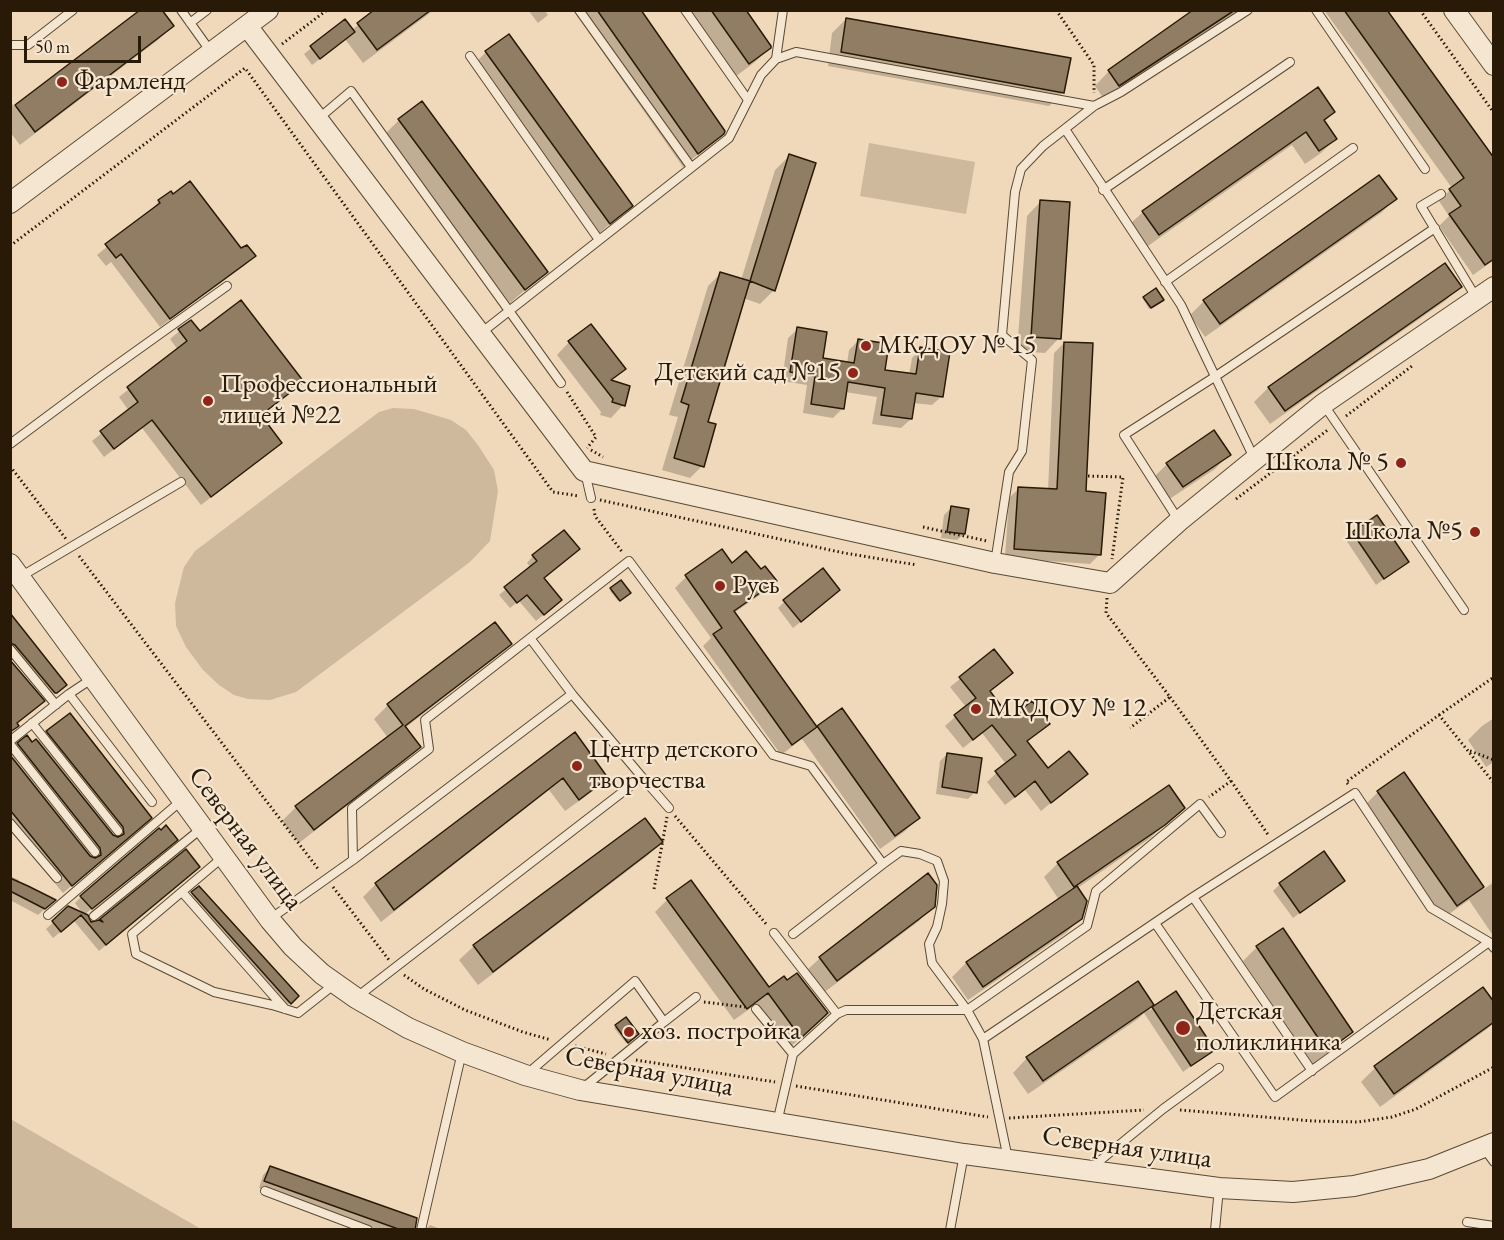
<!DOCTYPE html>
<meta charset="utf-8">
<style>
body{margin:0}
#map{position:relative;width:1504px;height:1240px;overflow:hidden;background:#f0d9ba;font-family:"EB Garamond",serif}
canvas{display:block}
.frame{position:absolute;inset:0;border:12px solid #281a07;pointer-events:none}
.scale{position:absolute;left:24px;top:36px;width:117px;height:27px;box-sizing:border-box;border:3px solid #281a07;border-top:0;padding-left:8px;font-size:18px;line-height:21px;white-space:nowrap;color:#281a07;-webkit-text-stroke:4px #f5e6d2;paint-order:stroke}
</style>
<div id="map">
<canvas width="1504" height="1240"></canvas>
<div class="frame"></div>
<div class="scale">50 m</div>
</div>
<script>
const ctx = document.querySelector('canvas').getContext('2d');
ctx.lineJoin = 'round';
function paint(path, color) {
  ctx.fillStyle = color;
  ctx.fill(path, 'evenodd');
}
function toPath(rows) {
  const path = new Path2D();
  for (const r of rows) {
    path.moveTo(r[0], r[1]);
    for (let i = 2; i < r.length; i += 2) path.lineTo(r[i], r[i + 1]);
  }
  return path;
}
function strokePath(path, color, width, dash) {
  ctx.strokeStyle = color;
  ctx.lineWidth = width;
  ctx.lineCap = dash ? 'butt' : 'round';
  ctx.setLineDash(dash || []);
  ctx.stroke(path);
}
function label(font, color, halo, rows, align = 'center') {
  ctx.font = font + ' "EB Garamond",serif';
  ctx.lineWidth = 4.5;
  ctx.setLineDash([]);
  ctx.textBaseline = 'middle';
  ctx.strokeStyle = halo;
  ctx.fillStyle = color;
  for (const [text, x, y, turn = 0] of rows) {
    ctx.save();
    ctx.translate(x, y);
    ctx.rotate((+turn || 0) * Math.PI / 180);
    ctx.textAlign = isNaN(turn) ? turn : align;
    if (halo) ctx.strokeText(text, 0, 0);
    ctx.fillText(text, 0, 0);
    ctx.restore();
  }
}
paint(toPath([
 [869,143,975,162,966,214,860,196],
 [393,408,414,409,451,420,466,430,478,445,494,470,498,491,490,541,470,562,296,692,270,700,248,699,234,695,219,685,203,670,186,647,176,626,175,603,184,567,195,551,379,412],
 [11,1119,14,1121,201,1229,11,1229]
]), '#ceb99c');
paint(toPath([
 [142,10,172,26,158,40,20,145,10,132,10,102,15,107],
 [376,10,434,10,363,63,345,39,312,65,304,54,345,21,352,30],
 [528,10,544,10,548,15,538,23],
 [573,10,639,10,709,145,683,167],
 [687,10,744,10,770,48,755,62,735,77],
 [1196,10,1241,10,1104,99,1095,86,1109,71],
 [1324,10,1386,10,1494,161,1494,260,1473,275,1439,226,1449,216,1439,201,1452,188],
 [846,19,1063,92,1049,106,828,66,832,33],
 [486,52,631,205,595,237,472,66],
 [1334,112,1324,122,1335,139,1321,153,1305,164,1292,145,1145,248,1129,225,1143,212],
 [399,120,546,272,510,303,385,134],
 [789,156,774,290,760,304,743,298,706,423,702,466,690,478,662,470,678,417,669,415,708,286,720,274,741,280,775,170],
 [171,193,241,251,254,256,244,266,160,327,111,262,106,266,97,255,150,212,159,201],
 [1395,199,1381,213,1205,337,1190,315,1204,301],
 [1041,201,1059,338,1045,353,1017,351,1027,216],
 [1444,265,1460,287,1445,301,1270,424,1254,402,1268,388],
 [1144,298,1161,301,1149,309,1143,299],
 [190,322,200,333,302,382,260,417,280,443,270,452,201,505,142,428,104,457,92,441,129,411,119,397,178,350,170,339],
 [798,329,821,360,847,364,849,350,859,340,883,371,909,375,912,358,921,349,942,396,932,405,913,403,911,419,901,428,872,424,877,397,845,392,843,408,833,418,803,413,807,385,782,381,788,338],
 [569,342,624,368,610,382,623,405,611,418,600,415,601,412,557,355],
 [1064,343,1084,493,1100,554,1090,564,1005,558,1009,498,1019,488,1048,490,1054,353],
 [1229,454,1215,469,1168,500,1153,478,1167,464],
 [951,508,964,534,957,540,941,538,944,515],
 [1377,517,1407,562,1376,585,1346,540],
 [578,549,542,579,553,607,536,621,519,601,510,608,499,595,531,568,527,563,533,556],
 [721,551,731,565,761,572,775,581,764,592,734,613,816,729,818,727,918,818,904,832,880,849,802,739,781,755,703,646,711,638,675,588,686,577],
 [621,582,628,594,618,601,610,591],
 [832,597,793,628,778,608,784,602],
 [10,616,64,686,52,694,10,645],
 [510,644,495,658,405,728,419,747,405,761,299,843,282,821,296,807,388,738,374,719,388,705],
 [994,651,1011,673,989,692,1010,720,1048,724,1026,743,1047,770,1086,774,1041,811,1025,790,1005,805,987,782,1006,764,982,733,963,748,945,726,966,707,950,687],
 [1494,718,1494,762,1486,767,1468,740,1482,726],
 [47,732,141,826,63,893,10,830,10,761,14,758,10,752,18,744,37,742],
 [574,734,606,778,593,791,565,811,549,790,381,922,363,897,376,884],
 [947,754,975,792,968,799,936,794,940,761],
 [1404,774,1484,889,1494,882,1494,937,1469,900,1442,919,1364,806,1378,792],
 [1183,808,1149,839,1076,889,1081,918,1066,933,968,1000,952,977,966,963,1059,900,1044,877,1058,863],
 [645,820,661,842,647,856,478,985,459,960,474,946],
 [169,846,84,915,75,903,81,897],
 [186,852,191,874,99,951,74,921,53,938,46,929,69,908,87,916,90,923,99,922],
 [10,876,19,880,18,883,48,906,38,915,10,900],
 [928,876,933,906,919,921,822,994,805,972,820,958],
 [1343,881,1293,918,1273,891,1280,884],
 [199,888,297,996,282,1010,185,900],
 [667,900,769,989,814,1026,787,1050,755,1005,734,1020,655,912],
 [1282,930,1351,1032,1337,1046,1313,1064,1243,961,1257,947],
 [1175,993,1213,1050,1183,1072,1144,1013,1138,1019,1028,1094,1013,1073,1027,1058,1152,1005,1149,1011],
 [1494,1005,1494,1023,1487,1029,1380,1107,1361,1082,1375,1068],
 [626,1019,637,1034,626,1043,614,1028],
 [270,1168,414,1230,376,1230,259,1188,263,1175],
 [430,1225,443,1230,425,1230]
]), '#0003');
const building = toPath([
 [140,10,162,10,174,26,35,132,15,105,140,10],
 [374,10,431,10,377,50,357,23,374,10],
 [597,10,641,10,725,131,724,134,698,154,597,10],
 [711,10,746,10,771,46,771,48,749,64,711,10],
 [1193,10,1235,10,1119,86,1108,70,1193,10],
 [1344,10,1387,10,1494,158,1494,259,1485,265,1449,214,1461,206,1449,189,1464,178,1344,10],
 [846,18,1071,58,1064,93,841,52,846,18],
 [345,19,355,32,320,59,310,46,345,19],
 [509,34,633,206,610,224,485,51,509,34],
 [1318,87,1335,112,1324,120,1337,139,1319,151,1306,132,1159,235,1142,211,1318,87],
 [422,101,548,272,525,290,398,119,422,101],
 [789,154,816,163,775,291,750,281,789,154],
 [1379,175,1397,199,1220,324,1203,300,1379,175],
 [190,181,241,248,247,245,256,256,170,319,121,254,116,258,105,244,160,203,158,200,171,191,173,194,190,181],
 [1040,200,1070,202,1061,339,1031,337,1040,200],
 [1445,263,1462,287,1285,411,1268,387,1445,263],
 [720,272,750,281,708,422,716,424,704,467,674,458,689,405,681,402,720,272],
 [1156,288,1164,300,1151,308,1143,297,1156,288],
 [241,300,304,382,261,415,282,443,211,497,152,420,114,449,100,431,138,402,127,387,187,341,178,329,191,320,200,331,241,300],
 [591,324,626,369,611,380,630,386,625,406,612,402,613,399,568,341,591,324],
 [797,327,827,332,823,358,854,363,858,339,889,344,885,370,916,374,920,347,950,352,943,397,916,393,912,419,881,415,885,388,848,382,844,409,811,404,815,376,790,372,797,327],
 [1064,342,1093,343,1086,491,1106,493,1101,555,1014,549,1018,487,1057,489,1064,342],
 [1214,430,1231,455,1183,487,1166,463,1214,430],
 [951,506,969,509,965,534,947,532,951,506],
 [1377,515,1409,562,1384,579,1352,532,1377,515],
 [564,530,580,549,544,578,562,600,544,615,527,595,517,603,504,587,537,561,532,555,564,530],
 [722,549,732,563,746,551,761,569,765,566,777,581,734,611,817,727,792,745,713,634,722,628,685,575,722,549],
 [823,568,840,590,801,622,783,600,823,568],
 [621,580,631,593,620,601,610,588,621,580],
 [10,613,67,685,57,693,55,693,15,645,10,643,10,613],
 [495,622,512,644,405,726,421,747,314,830,295,806,403,725,387,704,495,622],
 [994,649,1013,673,990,691,1010,718,1032,701,1050,724,1027,741,1048,768,1069,751,1088,774,1051,803,1035,781,1015,797,995,771,1016,755,992,725,973,740,954,715,976,698,959,677,994,649],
 [10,660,45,701,17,723,19,726,10,732,10,660],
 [842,708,920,818,895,836,817,726,842,708],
 [70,713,152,818,72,886,10,810,10,755,90,856,95,858,101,855,100,848,17,743,27,735,32,742,36,739,113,835,118,837,124,834,123,827,46,731,70,713],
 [575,732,608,778,579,800,563,778,394,910,375,883,575,732],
 [947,753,982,758,977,793,942,787,947,753],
 [1404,772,1484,887,1457,906,1377,791,1404,772],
 [1169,785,1185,808,1165,825,1074,887,1057,862,1169,785],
 [645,818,663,842,493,972,473,945,645,818],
 [166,825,178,840,92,909,80,896,159,828,161,830,166,825],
 [186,849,200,867,106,945,81,915,61,932,52,921,68,906,88,915,91,922,99,920,103,922,100,919,186,849],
 [1324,851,1345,881,1300,913,1279,883,1324,851],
 [928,873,937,885,935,907,837,981,819,957,928,873],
 [10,878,28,886,56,900,45,909,10,891,10,878],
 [691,880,769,987,784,976,787,980,797,973,828,1013,801,1038,768,993,747,1009,666,898,691,880],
 [199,886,299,996,291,1004,191,892,199,886],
 [1077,886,1087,901,1082,919,983,987,966,962,1077,886],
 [1283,928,1353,1032,1327,1051,1256,946,1283,928],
 [1138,981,1154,1005,1043,1081,1026,1057,1138,981],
 [1483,987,1494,1002,1494,1022,1394,1094,1374,1066,1483,987],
 [1176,991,1215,1050,1191,1066,1152,1007,1176,991],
 [626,1017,639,1034,628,1043,615,1025,626,1017],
 [270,1166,417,1218,415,1230,401,1230,264,1181,270,1166]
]);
paint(building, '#907d64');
strokePath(building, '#281a07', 1.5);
const service = toPath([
 [181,10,211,52],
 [579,10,691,167],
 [685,10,748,100],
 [1316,10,1425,169],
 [190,23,207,10],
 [10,45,28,45,73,10],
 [470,56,599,240],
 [776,59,783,10],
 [318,119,351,91,561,383],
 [1065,129,1181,305,1254,458],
 [1103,190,1290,62],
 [1441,194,1421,206,1477,299],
 [1165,282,1353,148],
 [481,333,729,138,761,75,776,59,796,52,1094,106],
 [1324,405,1464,610],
 [10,444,104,374,227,286],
 [585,472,591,498],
 [1179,521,1124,435,1216,376,1435,228],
 [995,563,1009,472,1022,451,1032,360,1002,335,1015,192,1021,169,1043,146,1094,106,1121,92,1248,10],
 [20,577,181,482],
 [530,638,572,694],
 [10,649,56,705],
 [69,694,152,802],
 [32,723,118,831],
 [10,741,69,694,93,678],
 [10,744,95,852],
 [642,777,669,808],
 [10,823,57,878],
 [223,857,132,934,136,954,214,992,272,1005,298,1013,336,983],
 [353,860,352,808,429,749,425,720,629,561,773,755,811,766,883,864,793,934],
 [883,864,901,851,920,854,937,861,944,881,942,904,937,927,929,944,932,963,967,1010,983,1039,1193,897,1355,793,1431,908,1489,942],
 [182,892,285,1009],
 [1193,897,1312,1071],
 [48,915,182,800],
 [94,916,202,828],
 [270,919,353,860,572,694,642,777,357,997],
 [1155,923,1275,1097,1489,942,1494,948],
 [774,933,837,1014],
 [756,1009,793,1054],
 [983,1039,1008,1159],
 [527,1074,635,981,664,1022,696,997],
 [583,1088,664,1022],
 [777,1123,793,1054,837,1014,846,1010,967,1010,1087,926,1096,891,1200,804,1221,833],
 [1484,1148,1494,1162],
 [1091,1168,1163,1109,1219,1068],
 [265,1191,368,1230],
 [1467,1222,1494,1226],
 [421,1230,462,1052],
 [950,1230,964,1154],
 [1215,1230,1219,1188]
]);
const tertiary = toPath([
 [1454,10,1494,65],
 [247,26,584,471,995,563,1110,583,1179,521,1323,404,1494,287],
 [10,203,268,10],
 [10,564,270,920,293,947,322,974,356,998,408,1028,462,1052,525,1075,580,1090,964,1154,1219,1188,1293,1192,1354,1186,1429,1169,1494,1143]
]);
strokePath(service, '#5a4a34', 10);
strokePath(tertiary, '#5a4a34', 22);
strokePath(toPath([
 [1056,10,1094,65,1094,93],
 [1420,10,1494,113],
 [282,44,327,10],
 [10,246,245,68,553,492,579,496],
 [567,392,596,437,587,448],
 [1346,416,1412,366],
 [591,450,603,457],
 [10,466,66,539],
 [1088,476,1123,477,1112,559],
 [1236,499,1329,429],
 [600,500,844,553,917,565],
 [594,509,595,516,623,553],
 [923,527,987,541],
 [79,556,319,870],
 [1107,598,1106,613,1170,697,1130,728],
 [1170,697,1231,781,1209,797],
 [1439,715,1494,677],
 [1470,751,1494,760],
 [1231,781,1269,836],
 [1348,784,1346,782,1439,715,1494,783],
 [675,816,767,925],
 [333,887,389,960],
 [654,889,667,817],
 [404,975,424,989,465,1010,523,1032,551,1040],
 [704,1002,745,1007],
 [575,1046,606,1054],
 [636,1060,775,1082],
 [796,1086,988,1117],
 [1180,1110,1313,1121,1358,1122,1392,1117,1416,1109,1494,1067],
 [1009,1118,1144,1110]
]), '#281a07', 3, [1.5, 3]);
strokePath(service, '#f5e6d2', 8);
strokePath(tertiary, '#f5e6d2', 20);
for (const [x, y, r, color] of [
 [62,82,6,"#8f2418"],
 [866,346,6,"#8f2418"],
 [853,373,6,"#8f2418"],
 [208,401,6,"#8f2418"],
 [1401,463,6,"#8f2418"],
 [1475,532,6,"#8f2418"],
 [720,586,6,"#8f2418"],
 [976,709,6,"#8f2418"],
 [577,766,6,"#8f2418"],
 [1183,1028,8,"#8f2418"],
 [629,1032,6,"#8f2418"]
]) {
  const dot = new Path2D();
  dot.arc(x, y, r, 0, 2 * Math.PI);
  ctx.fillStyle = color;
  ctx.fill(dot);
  strokePath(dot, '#f5e6d2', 2);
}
label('27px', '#281a07', '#f5e6d2', [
 ["Фармленд",74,82],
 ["МКДОУ № 15",878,346],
 ["Детский сад №15",841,373,"right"],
 ["Профессиональный",220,385],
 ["лицей №22",220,416],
 ["Школа № 5",1389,463,"right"],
 ["Школа №5",1463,532,"right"],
 ["Русь",732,586],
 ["МКДОУ № 12",988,709],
 ["Центр детского",589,750],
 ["творчества",589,781],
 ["Детская",1196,1012],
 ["поликлиника",1196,1043],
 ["хоз. постройка",641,1032]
], 'left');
label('27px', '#281a07', '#f5e6d2', [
 ["Северная улица",245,839,53],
 ["Северная улица",649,1072,11],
 ["Северная улица",1127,1148,8]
]);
</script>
